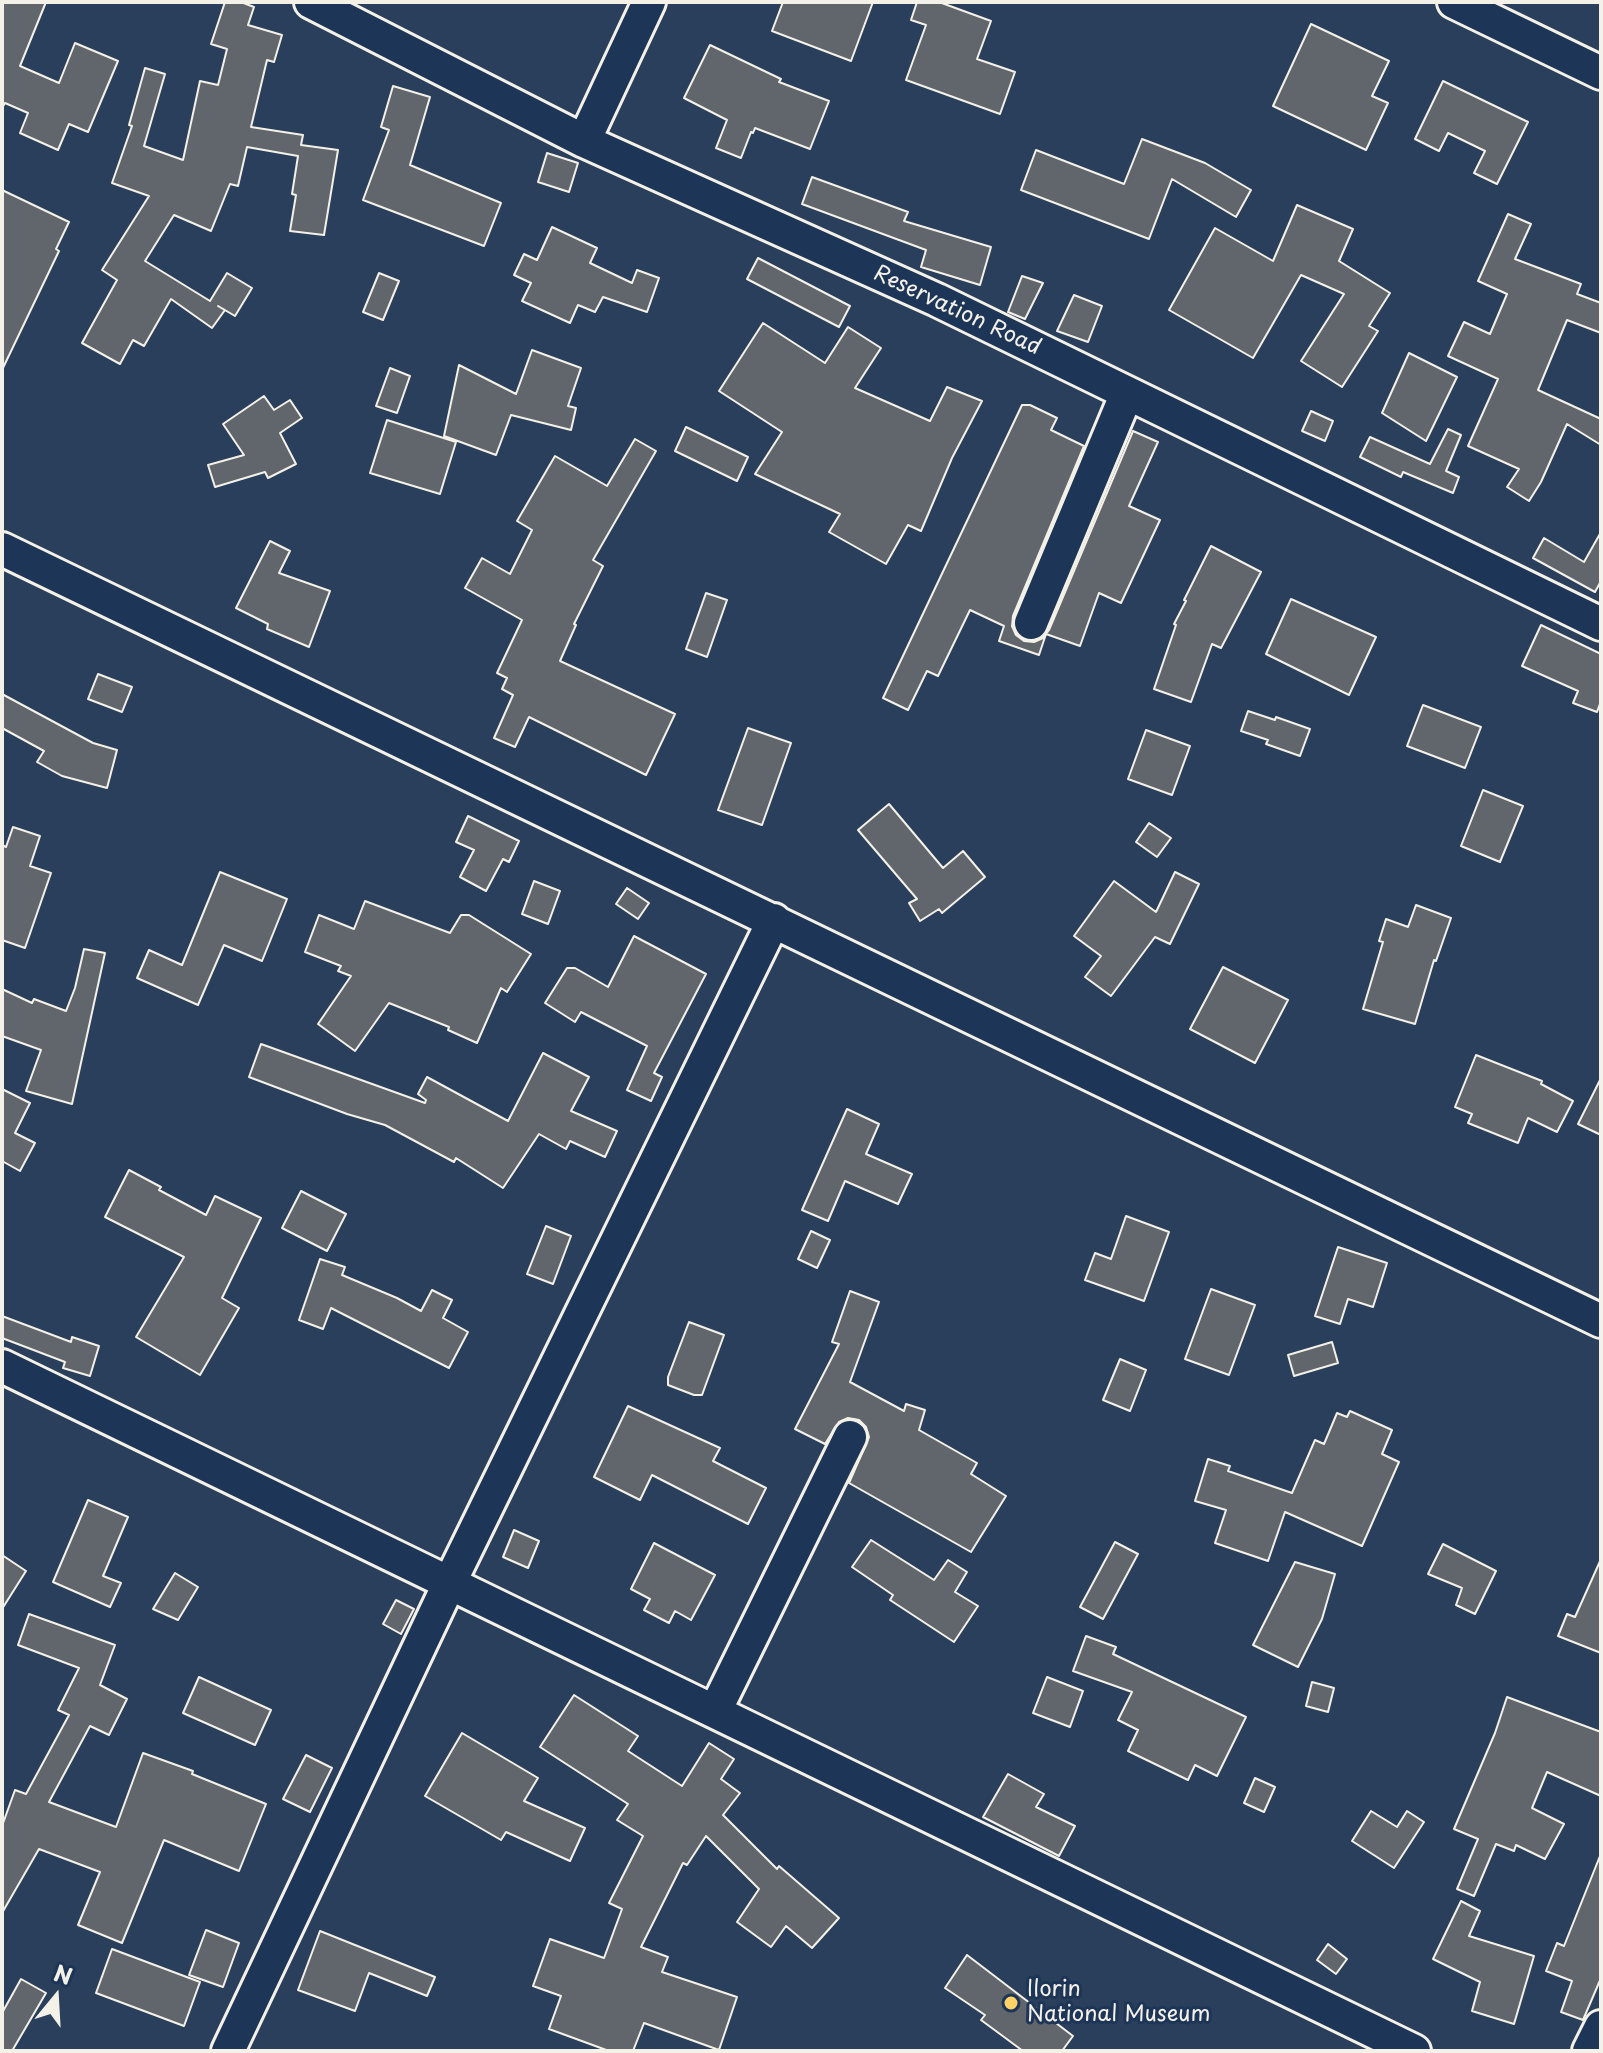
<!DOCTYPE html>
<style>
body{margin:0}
#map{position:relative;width:1603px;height:2053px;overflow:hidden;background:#2a3f5b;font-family:"Playpen Sans",sans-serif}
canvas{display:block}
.frame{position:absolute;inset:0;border:4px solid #f4f1e8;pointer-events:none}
.north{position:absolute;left:16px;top:1957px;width:80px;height:80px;-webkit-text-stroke:6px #1d3557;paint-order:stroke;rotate:18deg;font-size:22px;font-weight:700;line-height:32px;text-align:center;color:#f4f1e8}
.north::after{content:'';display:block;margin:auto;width:28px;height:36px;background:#f4f1e8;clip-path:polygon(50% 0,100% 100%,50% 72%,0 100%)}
</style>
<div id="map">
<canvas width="1603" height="2053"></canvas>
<div class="frame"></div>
<div class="north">N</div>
</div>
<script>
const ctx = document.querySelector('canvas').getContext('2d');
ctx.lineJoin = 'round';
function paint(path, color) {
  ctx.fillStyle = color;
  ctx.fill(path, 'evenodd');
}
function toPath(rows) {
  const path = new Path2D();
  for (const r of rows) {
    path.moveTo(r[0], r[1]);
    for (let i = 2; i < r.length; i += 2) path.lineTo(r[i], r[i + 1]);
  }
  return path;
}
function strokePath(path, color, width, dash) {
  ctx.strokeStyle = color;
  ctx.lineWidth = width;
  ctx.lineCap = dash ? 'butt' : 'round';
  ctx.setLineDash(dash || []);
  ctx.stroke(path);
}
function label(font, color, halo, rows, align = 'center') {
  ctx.font = font + ' "Playpen Sans",sans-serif';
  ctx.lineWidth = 6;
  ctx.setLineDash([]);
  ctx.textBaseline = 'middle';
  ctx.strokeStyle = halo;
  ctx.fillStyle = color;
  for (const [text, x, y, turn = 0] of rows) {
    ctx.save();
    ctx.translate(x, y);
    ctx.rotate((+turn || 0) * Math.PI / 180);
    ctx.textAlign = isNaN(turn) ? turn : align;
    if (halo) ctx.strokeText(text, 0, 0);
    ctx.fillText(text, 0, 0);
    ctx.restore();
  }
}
const building = toPath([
 [2,2,46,2,20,66,59,83,75,43,118,61,88,132,69,124,58,150,20,133,28,113,5,103,2,108,2,2],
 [225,2,241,2,254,7,248,25,282,35,274,62,267,60,251,127,303,135,301,145,338,150,324,235,290,231,296,195,292,194,298,156,247,147,238,186,230,184,211,231,174,215,145,261,210,301,227,273,252,288,235,316,218,306,225,310,212,328,171,299,144,346,133,340,120,364,82,343,117,280,102,270,149,196,112,183,132,126,129,125,145,68,165,74,144,146,183,160,200,81,218,85,227,49,211,44,225,2],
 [783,2,873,2,851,61,772,31,783,2],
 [917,2,939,2,991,21,977,59,1015,72,1000,114,906,80,926,25,911,20,917,2],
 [1311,24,1389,61,1372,96,1388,103,1366,150,1273,106,1311,24],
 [710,45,781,79,779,82,829,101,810,149,755,128,753,133,751,132,741,158,716,148,727,120,684,98,710,45],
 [1443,81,1528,122,1497,184,1474,173,1485,151,1448,133,1439,151,1415,139,1443,81],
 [393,86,430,97,410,165,501,203,484,246,363,200,389,130,381,127,393,86],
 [1142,139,1205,163,1251,190,1236,217,1172,179,1149,239,1021,190,1036,150,1124,184,1142,139],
 [547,153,578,163,569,192,538,182,547,153],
 [812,177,908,212,904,221,991,247,980,285,921,267,926,250,802,204,812,177],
 [2,190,69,222,56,249,59,251,2,370,2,190],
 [1297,205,1353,229,1339,261,1390,293,1369,326,1378,331,1342,387,1301,361,1344,294,1301,275,1253,358,1169,310,1215,228,1273,261,1297,205],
 [1508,214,1531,224,1515,259,1581,284,1577,294,1601,303,1601,333,1567,320,1538,390,1601,419,1601,445,1567,424,1541,482,1529,501,1507,487,1519,469,1468,446,1498,379,1448,356,1464,322,1490,334,1507,294,1478,281,1508,214],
 [552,227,597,248,590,263,632,283,637,270,659,278,647,312,603,297,595,312,578,305,570,323,522,301,531,283,514,275,524,254,537,260,552,227],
 [758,258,850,306,839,327,747,279,758,258],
 [379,273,399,281,383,320,363,312,379,273],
 [1022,276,1043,283,1025,319,1008,312,1022,276],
 [1074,295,1102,306,1088,342,1057,331,1074,295],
 [763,323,825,363,848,327,881,348,855,388,930,421,947,387,982,401,952,458,921,531,908,525,886,564,829,532,840,514,755,474,782,432,719,391,763,323],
 [532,350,581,368,568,406,576,408,571,430,511,415,496,455,444,436,459,365,516,394,532,350],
 [1409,353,1457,377,1426,441,1382,413,1409,353],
 [390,368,410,376,397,413,376,406,390,368],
 [264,396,274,410,290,400,302,418,280,433,296,464,268,478,265,472,215,487,208,465,244,455,223,424,264,396],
 [1022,405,1030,405,1057,418,1051,430,1084,446,1013,616,1012,626,1016,635,1024,641,1034,642,1043,638,1049,630,1133,431,1158,442,1129,506,1160,520,1121,603,1099,593,1080,646,1046,634,1039,655,999,641,1004,626,970,610,938,676,927,671,908,710,883,698,1022,405],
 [1311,411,1333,421,1325,441,1302,431,1311,411],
 [387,420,456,442,440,494,370,473,387,420],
 [686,427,748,457,737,481,675,451,686,427],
 [1448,429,1461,435,1446,471,1459,477,1453,493,1403,472,1401,477,1360,457,1370,437,1430,464,1448,429],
 [635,439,656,451,593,560,603,566,574,624,576,625,560,661,675,714,646,775,529,717,515,747,494,738,513,695,502,689,507,678,497,673,522,620,465,588,482,558,510,574,532,530,517,521,555,456,607,486,635,439],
 [1601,532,1601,581,1595,592,1533,558,1544,538,1584,562,1601,532],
 [270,541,290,551,279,573,330,591,309,647,267,629,268,624,236,608,270,541],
 [1211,546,1261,572,1221,648,1212,644,1191,702,1154,689,1176,625,1174,624,1186,601,1184,600,1211,546],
 [706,593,727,600,707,657,686,649,706,593],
 [1291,599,1376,637,1349,695,1266,654,1291,599],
 [1541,625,1601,654,1601,701,1597,712,1573,703,1578,691,1522,666,1541,625],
 [98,674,132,687,122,712,88,699,98,674],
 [2,694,93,743,117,750,107,788,62,776,37,762,44,751,2,728,2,694],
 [1423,705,1481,727,1465,768,1407,746,1423,705],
 [1248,711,1275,720,1276,717,1310,729,1300,756,1266,744,1268,740,1241,731,1248,711],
 [748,728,791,743,762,825,718,810,748,728],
 [1146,730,1190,746,1172,795,1128,779,1146,730],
 [1483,790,1523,806,1500,862,1461,846,1483,790],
 [889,804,943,868,963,851,985,877,942,913,939,909,920,921,909,903,917,899,858,830,889,804],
 [468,816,519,841,509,862,503,859,486,891,460,877,474,850,456,842,468,816],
 [1149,823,1171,838,1157,857,1136,842,1149,823],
 [13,827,40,836,30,866,51,873,25,948,2,940,2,845,6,847,13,827],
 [220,872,287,899,262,961,224,945,198,1005,137,978,149,950,182,965,220,872],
 [1175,872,1199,884,1170,944,1155,937,1111,996,1085,977,1101,956,1074,936,1114,881,1156,912,1175,872],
 [534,881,560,891,548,924,522,914,534,881],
 [627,888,649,903,638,919,616,904,627,888],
 [365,901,450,933,461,915,469,915,531,954,507,992,501,988,477,1043,448,1030,449,1027,389,1003,355,1051,318,1024,351,976,338,971,341,966,305,952,319,915,354,929,365,901],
 [1416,905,1451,918,1436,961,1434,960,1415,1024,1363,1009,1383,942,1379,941,1386,919,1408,927,1416,905],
 [634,936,706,974,654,1073,662,1077,651,1101,627,1090,647,1046,581,1012,575,1022,545,1003,567,968,575,968,608,987,634,936],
 [84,949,105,953,72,1104,26,1091,41,1050,2,1036,2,989,32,1003,34,999,66,1011,75,988,84,949],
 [1223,967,1288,1000,1255,1063,1190,1029,1223,967],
 [261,1044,425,1103,426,1100,418,1094,427,1077,508,1121,543,1053,589,1077,571,1111,617,1131,605,1157,570,1141,566,1149,539,1134,503,1188,456,1158,454,1162,385,1125,347,1114,249,1077,261,1044],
 [1476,1055,1542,1081,1541,1084,1573,1101,1557,1132,1528,1118,1518,1143,1468,1123,1472,1114,1455,1107,1476,1055],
 [1601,1078,1601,1135,1578,1124,1601,1078],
 [2,1089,30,1103,15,1133,35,1143,20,1171,2,1161,2,1089],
 [847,1109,879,1124,866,1154,912,1174,898,1204,845,1181,828,1221,802,1210,847,1109],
 [129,1170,161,1187,159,1190,206,1215,215,1196,261,1218,222,1298,239,1308,200,1375,136,1337,184,1257,105,1217,129,1170],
 [301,1191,346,1214,327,1251,282,1228,301,1191],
 [1126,1216,1169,1232,1144,1301,1085,1280,1095,1253,1111,1259,1126,1216],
 [546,1226,571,1236,553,1284,527,1274,546,1226],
 [811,1231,830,1240,817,1268,798,1259,811,1231],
 [1338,1247,1387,1263,1373,1307,1348,1299,1340,1324,1315,1316,1338,1247],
 [320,1259,345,1267,342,1275,397,1298,421,1311,432,1290,452,1300,443,1318,468,1332,449,1368,331,1308,323,1329,299,1320,320,1259],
 [1211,1289,1255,1305,1229,1375,1185,1359,1211,1289],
 [850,1291,879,1302,850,1382,904,1411,906,1404,925,1410,919,1430,977,1463,971,1474,1006,1496,971,1552,849,1483,869,1437,866,1427,859,1420,848,1418,839,1422,825,1444,795,1429,839,1344,832,1342,850,1291],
 [2,1316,71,1342,72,1337,99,1346,90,1376,63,1368,65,1362,2,1338,2,1316],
 [689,1322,724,1335,702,1395,694,1395,668,1385,668,1377,689,1322],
 [1332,1342,1338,1363,1294,1376,1288,1355,1332,1342],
 [1120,1359,1146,1370,1130,1411,1103,1400,1120,1359],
 [628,1406,720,1448,713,1461,766,1488,748,1524,652,1475,640,1500,594,1477,628,1406],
 [1350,1411,1392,1430,1382,1454,1399,1462,1362,1546,1285,1512,1268,1561,1215,1543,1226,1510,1195,1501,1208,1459,1230,1466,1228,1471,1292,1493,1315,1440,1324,1444,1337,1413,1347,1417,1350,1411],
 [88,1500,128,1517,103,1576,121,1583,110,1607,53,1582,88,1500],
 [514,1530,539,1541,528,1568,503,1557,514,1530],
 [871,1540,934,1580,948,1560,967,1572,955,1592,978,1606,954,1642,890,1600,893,1595,852,1567,871,1540],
 [1115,1542,1138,1554,1103,1619,1080,1607,1115,1542],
 [654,1543,715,1575,691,1620,675,1611,669,1623,644,1610,650,1599,631,1589,654,1543],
 [1443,1544,1496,1571,1475,1614,1456,1605,1462,1588,1428,1574,1443,1544],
 [2,1555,26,1571,2,1609,2,1555],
 [1601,1559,1601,1653,1558,1636,1567,1614,1575,1617,1601,1559],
 [1295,1562,1335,1574,1322,1619,1298,1667,1253,1645,1295,1562],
 [175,1573,198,1587,178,1620,153,1609,175,1573],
 [396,1600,414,1609,401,1634,383,1624,396,1600],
 [29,1614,115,1645,100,1685,127,1699,109,1735,90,1726,49,1802,116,1827,143,1753,193,1771,192,1774,266,1804,239,1871,164,1840,122,1943,78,1925,100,1872,39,1849,2,1913,2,1826,15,1790,26,1794,69,1715,58,1710,79,1668,18,1645,29,1614],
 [1086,1636,1116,1647,1113,1654,1246,1717,1217,1776,1195,1765,1188,1780,1128,1751,1138,1730,1118,1720,1132,1692,1073,1671,1086,1636],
 [199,1677,271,1710,255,1745,183,1713,199,1677],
 [1047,1677,1083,1691,1070,1727,1033,1713,1047,1677],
 [1312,1682,1334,1688,1328,1712,1306,1706,1312,1682],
 [574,1695,638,1736,628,1751,682,1786,709,1743,734,1759,721,1779,740,1793,723,1815,777,1869,779,1866,839,1918,812,1948,786,1926,771,1947,737,1922,759,1889,706,1836,687,1865,683,1863,641,1947,668,1957,662,1972,737,1997,719,2050,644,2023,633,2051,609,2051,549,2029,561,1996,533,1986,550,1939,604,1958,622,1909,609,1903,643,1836,617,1820,628,1804,540,1747,574,1695],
 [1507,1697,1601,1732,1601,1796,1547,1772,1532,1808,1564,1824,1545,1859,1516,1845,1514,1851,1496,1844,1474,1896,1457,1889,1478,1839,1454,1829,1495,1733,1507,1697],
 [462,1733,538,1778,524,1801,585,1828,570,1861,506,1832,501,1840,425,1796,462,1733],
 [306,1755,332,1768,310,1812,283,1799,306,1755],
 [1008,1774,1044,1794,1036,1807,1075,1826,1059,1856,983,1817,1008,1774],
 [1255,1778,1275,1787,1264,1812,1244,1803,1255,1778],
 [1371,1811,1397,1827,1407,1811,1424,1822,1394,1868,1352,1841,1371,1811],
 [1600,1856,1601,1978,1583,2020,1561,2012,1572,1981,1546,1971,1557,1943,1564,1946,1600,1856],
 [1461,1901,1480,1911,1469,1936,1534,1956,1514,2024,1472,2011,1480,1982,1433,1959,1461,1901],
 [206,1930,239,1943,223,1987,189,1975,206,1930],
 [320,1931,435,1977,427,1996,369,1973,355,2011,298,1990,320,1931],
 [1328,1944,1347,1959,1336,1974,1317,1960,1328,1944],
 [112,1949,200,1982,184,2026,96,1993,112,1949],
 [967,1955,1073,2036,1062,2051,1023,2051,981,2020,985,2015,945,1988,967,1955],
 [21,1979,46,1993,12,2051,2,2051,2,2013,21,1979]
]);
paint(building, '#60666b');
strokePath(building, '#f4f1e8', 2);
const minor = toPath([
 [311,2,584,141,937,300,1601,624],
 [1454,2,1601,73],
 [584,141,649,2],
 [2,549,1601,1321],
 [1031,623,1127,393],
 [2,1366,1414,2051],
 [715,1711,850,1437],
 [228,2051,449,1584,774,920],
 [1589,2051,1601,2027]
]);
strokePath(minor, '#f4f1e8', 38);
strokePath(minor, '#1d3557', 32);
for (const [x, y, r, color] of [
 [1011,2003,8,"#ffd166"]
]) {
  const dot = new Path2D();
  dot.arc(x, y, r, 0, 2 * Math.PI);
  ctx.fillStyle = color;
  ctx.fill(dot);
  strokePath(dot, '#1d3557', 3);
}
label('22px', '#f4f1e8', '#1d3557', [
 ["Reservation Road",957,311,25]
]);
label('22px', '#f4f1e8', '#1d3557', [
 ["Ilorin",1027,1990],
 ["National Museum",1027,2015]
], 'left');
</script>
